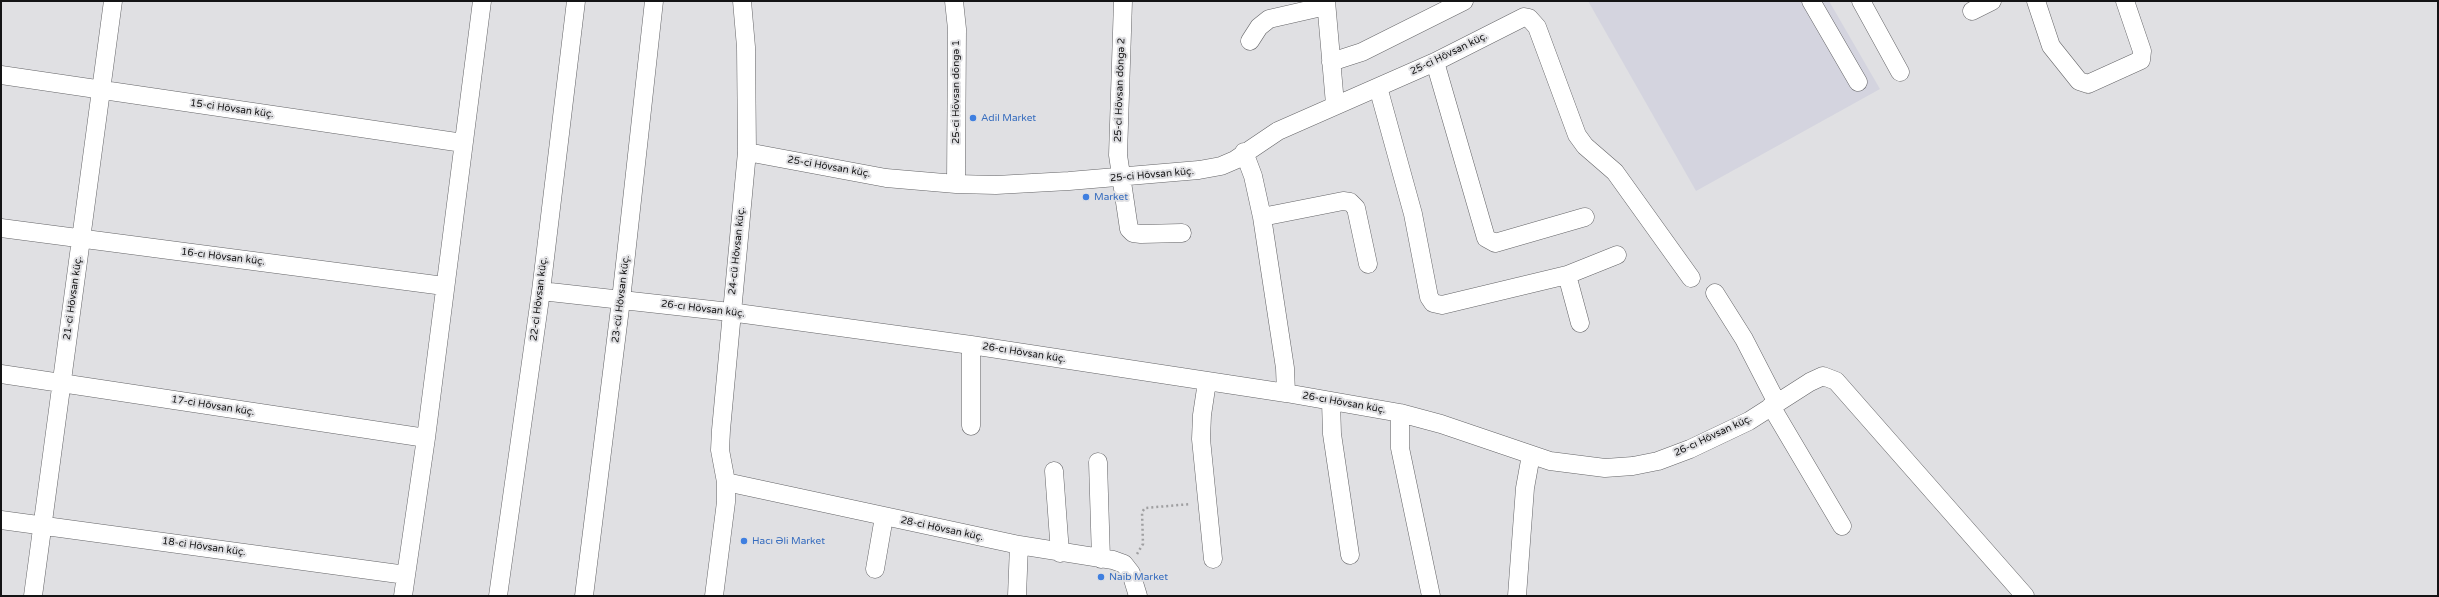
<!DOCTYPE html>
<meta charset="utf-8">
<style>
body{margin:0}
#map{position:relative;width:2439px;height:597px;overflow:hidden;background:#e0e0e3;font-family:"Varela Round",sans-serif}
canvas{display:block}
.frame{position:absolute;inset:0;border:2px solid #141415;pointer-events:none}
</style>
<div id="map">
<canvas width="2439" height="597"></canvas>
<div class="frame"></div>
</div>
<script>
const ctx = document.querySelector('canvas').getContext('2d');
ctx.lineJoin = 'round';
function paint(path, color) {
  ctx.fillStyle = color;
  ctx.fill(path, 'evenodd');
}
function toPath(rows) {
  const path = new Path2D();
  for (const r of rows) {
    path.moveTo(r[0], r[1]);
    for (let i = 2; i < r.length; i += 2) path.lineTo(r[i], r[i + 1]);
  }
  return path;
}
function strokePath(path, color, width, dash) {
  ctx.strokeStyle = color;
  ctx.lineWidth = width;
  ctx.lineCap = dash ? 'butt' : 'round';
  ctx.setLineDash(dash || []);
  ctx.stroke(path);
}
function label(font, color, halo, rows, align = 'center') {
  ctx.font = font + ' "Varela Round",sans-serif';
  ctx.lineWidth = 4;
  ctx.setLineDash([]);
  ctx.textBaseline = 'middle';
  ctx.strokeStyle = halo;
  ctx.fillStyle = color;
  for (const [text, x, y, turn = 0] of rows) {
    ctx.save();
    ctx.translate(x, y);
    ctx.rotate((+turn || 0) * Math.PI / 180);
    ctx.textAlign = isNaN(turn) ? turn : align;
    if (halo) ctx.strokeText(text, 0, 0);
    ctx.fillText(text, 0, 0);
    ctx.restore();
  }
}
paint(toPath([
 [1588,1,1829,1,1880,89,1696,191]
]), '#d4d4df');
const minor = toPath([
 [954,1,957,29,956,184],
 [1123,1,1118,155,1129,229,1133,233,1141,234,1182,233],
 [1326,1,1335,104],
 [1811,1,1858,82],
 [1861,1,1900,72],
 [2036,1,2051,46,2079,81,2088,84,2141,60,2142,51,2125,1],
 [1972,11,1992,1],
 [1250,41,1259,27,1269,19,1326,6],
 [1331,62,1362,52,1464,1],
 [1435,62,1486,238,1495,243,1585,217],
 [1,75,463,143],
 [1378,87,1413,214,1429,297,1433,303,1442,305,1567,275,1617,255],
 [747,152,886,178,956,184,996,185,1069,181,1199,170,1221,166,1235,160,1278,131,1435,62,1524,17,1529,18,1537,27,1577,135,1585,146,1615,172,1691,278],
 [1244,152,1253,176,1262,217,1285,368,1286,393],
 [1262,217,1343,201,1350,202,1356,208,1368,264],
 [1,228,444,286],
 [1567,275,1580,323],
 [541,291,730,312,971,345,1286,393,1400,413,1441,424,1550,461,1605,468,1633,466,1658,461,1690,449,1749,421,1810,382,1823,376,1836,381,2025,596],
 [1715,293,1744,339,1777,403],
 [971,345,971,426],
 [1,374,426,438],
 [1207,382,1202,415,1201,439,1213,559],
 [1331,402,1332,434,1350,555],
 [1771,406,1842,526],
 [1400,413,1400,448,1431,596],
 [1098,462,1101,559],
 [1054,471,1060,553],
 [726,482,1019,545,1113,560,1124,564,1131,573,1138,596],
 [1,520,406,575],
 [875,569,884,517],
 [33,596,113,1],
 [403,596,426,438,482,1],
 [498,596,541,291,576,1],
 [584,596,621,300,654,1],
 [714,596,726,502,726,482,720,450,721,430,747,152,746,47,742,1],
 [1017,596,1019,545],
 [1517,596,1525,488,1531,455]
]);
strokePath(minor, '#646467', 19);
strokePath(toPath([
 [1137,554,1143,544,1142,512,1145,508,1191,504]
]), '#9f9fa1', 2.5, [2, 3]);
strokePath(minor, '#fff', 18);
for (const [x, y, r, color] of [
 [973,118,4,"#3f7fe0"],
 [1086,197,4,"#3f7fe0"],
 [744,541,4,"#3f7fe0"],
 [1101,577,4,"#3f7fe0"]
]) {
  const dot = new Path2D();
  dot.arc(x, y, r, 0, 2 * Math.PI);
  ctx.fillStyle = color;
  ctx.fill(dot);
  strokePath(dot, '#e0e0e3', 1.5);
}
label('10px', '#141415', '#e0e0e3', [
 ["25-ci Hövsan küç.",1449,54,-26],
 ["25-ci Hövsan döngə 2",1120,90,-88],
 ["25-ci Hövsan döngə 1",956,92,-90],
 ["15-ci Hövsan küç.",232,109,8],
 ["25-ci Hövsan küç.",829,167,10],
 ["25-ci Hövsan küç.",1152,175,-5],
 ["24-cü Hövsan küç.",737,251,-84],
 ["16-cı Hövsan küç.",223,257,7],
 ["21-ci Hövsan küç.",73,298,-82],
 ["22-ci Hövsan küç.",539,299,-83],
 ["23-cü Hövsan küç.",621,299,-83],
 ["26-cı Hövsan küç.",703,309,7],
 ["26-cı Hövsan küç.",1024,353,9],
 ["26-cı Hövsan küç.",1344,403,10],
 ["17-ci Hövsan küç.",213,406,9],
 ["26-cı Hövsan küç.",1713,436,-25],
 ["28-ci Hövsan küç.",942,529,12],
 ["18-ci Hövsan küç.",204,547,8]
]);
label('10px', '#366cbe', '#e0e0e3', [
 ["Adil Market",981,118],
 ["Market",1094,197],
 ["Hacı Əli Market",752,541],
 ["Naib Market",1109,577]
], 'left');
</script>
